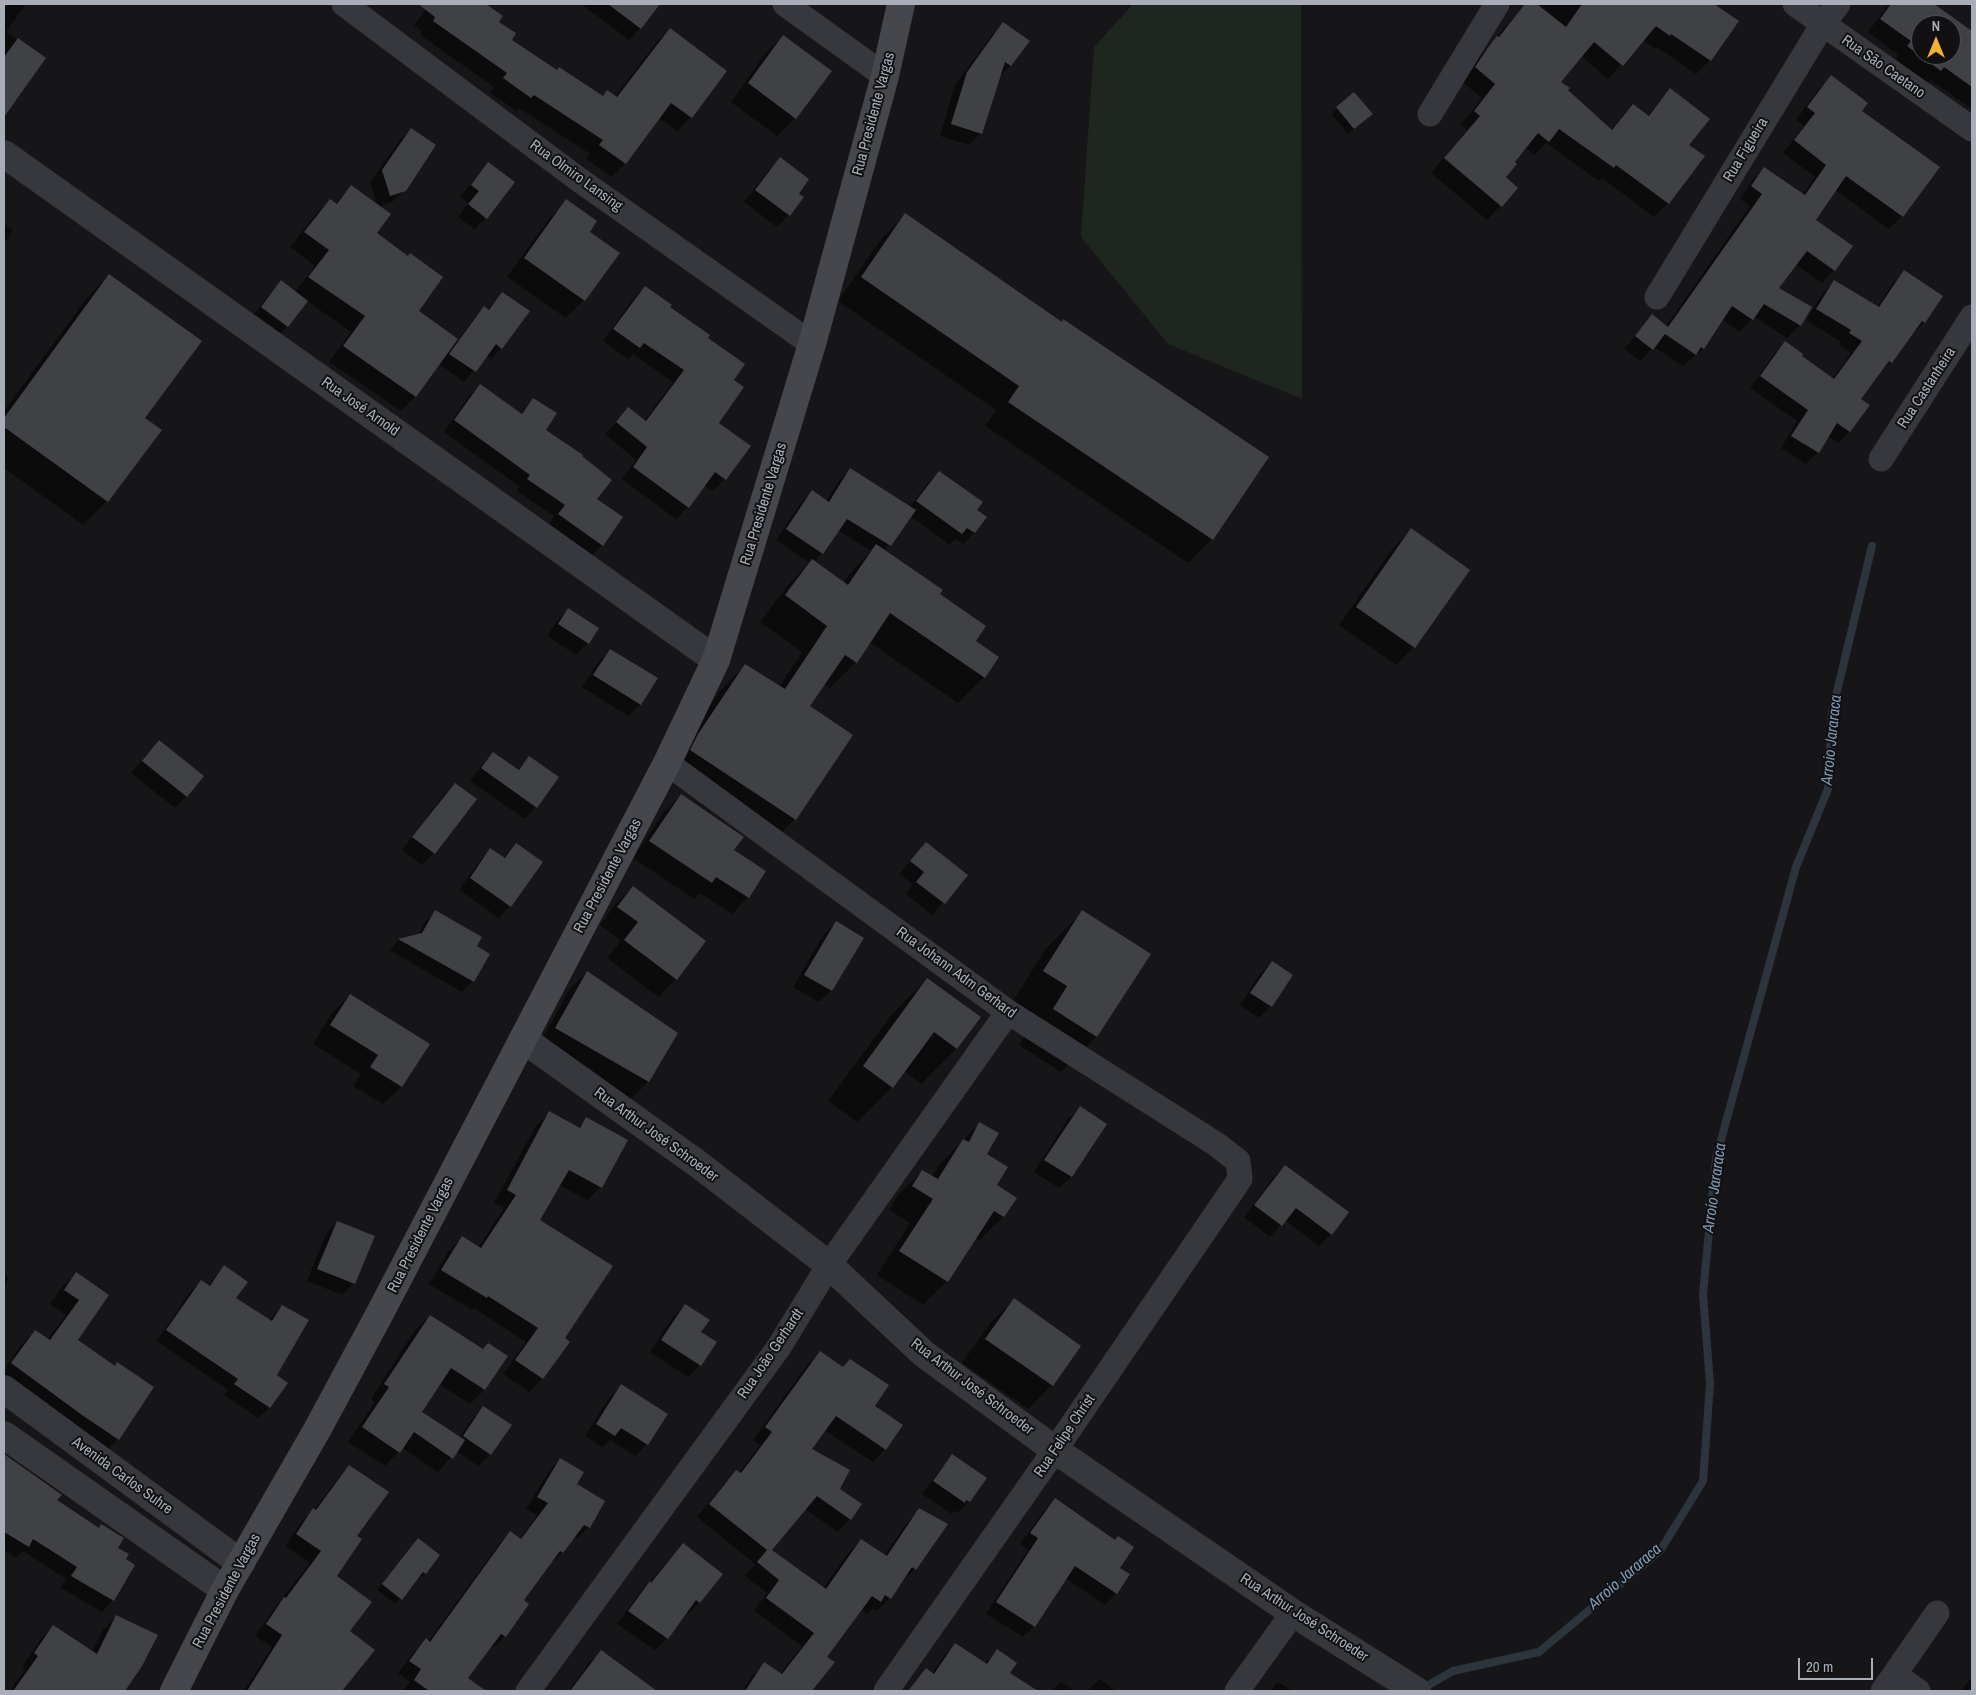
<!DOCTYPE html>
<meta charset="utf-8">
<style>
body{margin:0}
#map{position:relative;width:1976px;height:1695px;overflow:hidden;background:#161618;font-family:"Archivo Narrow",sans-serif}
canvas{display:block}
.frame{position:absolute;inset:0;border:5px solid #a8adb8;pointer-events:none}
.north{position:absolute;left:1911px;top:15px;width:50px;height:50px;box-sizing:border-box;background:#111113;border:1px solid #4d4f55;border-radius:50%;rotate:0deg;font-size:14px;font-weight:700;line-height:20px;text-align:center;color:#a8adb8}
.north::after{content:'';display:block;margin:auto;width:18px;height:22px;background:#f2b134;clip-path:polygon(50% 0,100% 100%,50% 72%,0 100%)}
.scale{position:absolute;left:1798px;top:1658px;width:75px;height:22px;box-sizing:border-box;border:2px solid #a8adb8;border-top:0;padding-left:6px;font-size:15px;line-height:18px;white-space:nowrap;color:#a8adb8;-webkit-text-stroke:4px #111113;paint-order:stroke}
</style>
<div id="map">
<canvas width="1976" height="1695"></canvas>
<div class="frame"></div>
<div class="north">N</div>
<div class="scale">20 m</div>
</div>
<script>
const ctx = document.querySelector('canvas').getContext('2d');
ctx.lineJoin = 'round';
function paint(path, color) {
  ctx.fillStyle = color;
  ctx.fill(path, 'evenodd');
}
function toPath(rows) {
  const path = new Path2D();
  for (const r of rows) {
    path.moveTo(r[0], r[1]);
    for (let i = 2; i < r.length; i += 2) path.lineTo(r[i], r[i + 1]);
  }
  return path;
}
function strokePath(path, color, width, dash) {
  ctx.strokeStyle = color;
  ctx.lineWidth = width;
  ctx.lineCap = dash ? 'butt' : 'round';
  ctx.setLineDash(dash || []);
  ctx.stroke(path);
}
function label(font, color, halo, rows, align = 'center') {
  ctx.font = font + ' "Archivo Narrow",sans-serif';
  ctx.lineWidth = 4;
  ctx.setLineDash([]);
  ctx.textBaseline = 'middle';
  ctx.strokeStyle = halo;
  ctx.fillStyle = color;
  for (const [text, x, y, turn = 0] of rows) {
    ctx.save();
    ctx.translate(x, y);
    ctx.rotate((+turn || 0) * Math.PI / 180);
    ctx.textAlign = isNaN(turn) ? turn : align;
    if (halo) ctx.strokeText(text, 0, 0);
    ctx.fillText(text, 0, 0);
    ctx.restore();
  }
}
paint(toPath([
 [1133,4,1301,4,1302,399,1168,344,1081,237,1094,47]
]), '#1e261f');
paint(toPath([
 [4,4,26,4,6,32,44,58,12,104,4,112],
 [430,4,478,4,499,19,497,22,510,40,556,71,602,97,615,97,656,43,670,29,725,71,691,117,677,131,659,118,625,163,612,177,586,159,590,154,519,108,517,111,490,93,494,87,420,35,422,31,414,25],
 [581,4,658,4,640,28,629,40],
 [1526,4,1712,4,1737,21,1710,60,1696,74,1657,47,1655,49,1643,40,1608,79,1581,56,1560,82,1610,130,1633,105,1647,116,1670,90,1688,146,1668,203,1654,217,1602,178,1599,181,1546,143,1534,155,1525,147,1504,178,1517,188,1487,220,1431,173,1467,130,1461,125,1482,98,1462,82,1473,64],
 [1889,4,1933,4,1972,37,1972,109,1930,80,1927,83,1895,60,1898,55,1868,32],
 [1921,25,1951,25,1951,55,1921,55],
 [1004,24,1028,41,1010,66,998,78,981,133,969,145,940,136,955,85,992,35],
 [783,36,795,118,777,136,731,102,765,54],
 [1831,77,1861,111,1938,167,1902,216,1889,229,1835,190,1814,220,1851,246,1834,270,1822,283,1795,264,1777,288,1810,308,1800,325,1787,338,1754,317,1740,332,1722,320,1703,349,1683,366,1654,347,1640,361,1624,349,1652,316,1666,326,1750,206,1740,199,1752,181,1764,169,1802,195,1815,177,1783,153,1804,126,1796,120,1819,89],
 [1354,94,1366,119,1348,134,1331,114],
 [411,130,405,190,392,202,378,207,375,234,417,311,458,340,474,318,484,308,487,310,502,293,501,348,491,359,486,355,464,382,439,364,416,396,401,411,329,362,351,332,307,301,287,327,275,338,250,319,270,294,282,282,295,292,315,266,290,247,315,215,330,200,335,204,351,187,378,206,370,183,399,141],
 [780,159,797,194,789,215,777,227,744,202,768,171],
 [489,163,486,218,474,229,458,217,468,203,460,197],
 [567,201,588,232,618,253,584,300,566,318,507,277,549,219],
 [905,215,1061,323,1212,539,1188,563,985,426,996,410,838,301,881,239],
 [4,223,13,230,4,244],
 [1904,272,1924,322,1913,333,1891,362,1879,372,1859,399,1868,405,1849,432,1838,443,1828,436,1818,452,1806,464,1781,448,1797,421,1750,388,1774,354,1785,343,1800,356,1832,379,1851,353,1839,345,1841,342,1806,320,1823,293,1834,282,1876,308,1893,283],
 [109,275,144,418,107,501,83,525,4,468,4,411,86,299],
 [645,287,706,338,732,380,718,423,749,446,725,479,713,491,704,485,688,507,676,519,622,479,636,460,605,434,628,409,644,421,673,382,633,354,628,359,603,341,633,299],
 [480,386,520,414,533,399,544,430,595,500,602,545,591,556,548,526,554,516,517,491,520,487,444,432,469,396],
 [850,470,910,507,927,484,939,472,975,510,985,518,974,533,963,544,955,539,950,545,910,516,884,551,938,594,974,641,984,677,958,703,869,642,856,662,830,688,824,684,809,707,795,819,769,845,673,761,720,691,746,665,779,687,802,652,760,622,787,586,810,563,776,540,801,503,812,492,826,501,839,481],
 [837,530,871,551,851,572,843,583,814,561,822,553],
 [1411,530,1414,647,1396,665,1339,625,1393,548],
 [568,609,588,643,576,655,547,636,557,621],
 [610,650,656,679,640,705,628,716,582,687,598,662],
 [159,741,186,796,175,808,131,773],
 [493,753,517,770,529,758,536,807,525,819,470,781,482,765],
 [455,784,475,800,434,853,422,865,402,850,443,796],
 [681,796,733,850,765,871,748,897,732,914,700,893,694,899,633,858,664,812],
 [926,843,967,875,932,915,906,894,913,884,899,874],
 [516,845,510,906,499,918,459,890,479,862,490,850,503,858],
 [633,887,676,979,658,997,607,958,621,941,600,925,615,905],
 [436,912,475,946,489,954,473,981,462,992,389,950,399,940,418,936,425,922],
 [1083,912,1149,954,1096,1037,1061,1072,1019,1045,1033,1022,1009,1007,1047,947],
 [836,923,862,938,831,991,819,1002,793,987,824,934],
 [1272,962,1271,1006,1259,1018,1240,1005,1260,974],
 [587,972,677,1034,648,1082,630,1100,538,1047,569,990],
 [927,979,979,1017,956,1049,921,1084,904,1071,892,1087,857,1122,828,1101,892,1014],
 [350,995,401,1087,383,1104,353,1086,361,1074,313,1044,332,1013],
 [1080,1108,1106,1124,1071,1177,1059,1188,1034,1172,1068,1119],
 [549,1113,577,1128,587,1118,601,1187,587,1200,559,1185,538,1221,563,1339,568,1342,542,1379,529,1392,503,1374,526,1342,474,1308,472,1310,429,1284,449,1251,462,1238,478,1248,504,1208,494,1203,536,1126],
 [979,1124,986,1154,1003,1217,980,1240,975,1238,947,1281,923,1305,877,1275,910,1223,889,1210,898,1195,922,1171,932,1177,940,1164],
 [1285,1166,1331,1234,1319,1246,1285,1220,1270,1237,1244,1217,1273,1178],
 [337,1222,354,1283,342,1295,307,1281,326,1234],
 [224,1267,234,1298,269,1321,282,1306,275,1376,286,1383,269,1408,258,1418,224,1395,228,1390,157,1341,190,1292,201,1282,208,1286],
 [76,1273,108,1295,76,1340,118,1439,104,1453,4,1381,4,1370,21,1345,35,1331,47,1340,66,1315,50,1304,62,1287],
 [4,1274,9,1278,4,1287],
 [1014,1300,1080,1346,1052,1385,1028,1409,962,1363,990,1323],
 [685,1305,700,1333,715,1343,700,1365,688,1377,650,1352,673,1317],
 [430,1316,484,1390,470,1404,439,1384,420,1412,459,1438,472,1419,484,1408,510,1425,490,1455,478,1466,456,1451,438,1472,402,1448,385,1466,348,1442,375,1402,371,1399,415,1330],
 [820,1353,873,1407,885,1449,873,1462,824,1430,810,1450,838,1489,850,1519,838,1532,805,1509,771,1551,823,1589,848,1553,861,1540,884,1556,907,1523,920,1510,915,1569,902,1581,890,1598,877,1611,873,1608,867,1614,861,1609,826,1657,833,1663,813,1691,742,1691,752,1676,764,1664,780,1674,802,1646,754,1611,767,1593,745,1576,755,1564,697,1517,724,1484,736,1471,739,1473,760,1445,753,1440,807,1365],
 [621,1386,647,1444,635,1456,610,1440,602,1447,585,1436,609,1398],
 [4,1455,60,1495,56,1501,116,1548,113,1600,102,1612,61,1588,66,1579,23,1551,16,1558,4,1550],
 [953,1456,985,1478,969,1502,957,1513,954,1511,952,1514,922,1494,941,1468],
 [560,1459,575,1485,589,1527,577,1539,574,1537,562,1553,550,1564,522,1601,505,1636,493,1648,490,1646,466,1678,471,1682,465,1691,403,1691,410,1682,398,1673,414,1652,426,1640,428,1642,499,1544,510,1532,520,1539,537,1515,526,1509,549,1471],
 [349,1466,355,1537,335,1577,348,1631,373,1650,341,1691,244,1691,272,1647,255,1636,273,1610,310,1563,285,1546,302,1521,314,1510,338,1478],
 [1055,1499,1118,1568,1116,1593,1105,1605,1065,1578,1034,1626,1023,1637,986,1614,1028,1550,1020,1544,1044,1511],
 [683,1544,699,1602,688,1614,686,1612,667,1639,655,1650,617,1624,638,1595],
 [413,1545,439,1555,425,1573,419,1579,417,1578,395,1604,377,1590],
 [117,1616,141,1667,124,1691,10,1691,25,1669,22,1667,40,1640,53,1626,92,1652,103,1630],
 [956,1644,985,1664,997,1651,1015,1664,996,1691,907,1691,926,1669,932,1674,944,1656],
 [601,1652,655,1691,569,1691,589,1663],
 [1972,1677,1972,1691,1961,1691],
 [1100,1679,1116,1691,1087,1691],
 [1061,1682,1074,1691,1052,1691],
 [1278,1682,1293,1691,1269,1691]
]), '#0007');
strokePath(toPath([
 [1420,1690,1453,1671,1539,1652,1660,1551,1703,1481,1710,1384,1703,1294,1716,1158,1796,867,1828,789,1832,712,1872,546]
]), '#2c353c', 8);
paint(toPath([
 [418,4,486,4,503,16,499,22,516,33,512,40,557,70,559,67,603,96,607,90,617,97,670,28,727,71,692,118,671,103,626,164,599,145,603,140,534,95,531,98,503,78,507,73,433,21,435,17],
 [608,4,660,4,641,29],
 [1525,4,1537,4,1566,27,1582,4,1714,4,1739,21,1711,61,1671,34,1670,36,1656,26,1623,66,1594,42,1561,82,1570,88,1568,90,1612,130,1633,104,1649,116,1670,88,1710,119,1689,145,1705,156,1669,204,1616,165,1614,168,1559,129,1549,142,1538,133,1515,162,1517,164,1506,177,1518,188,1502,207,1444,158,1480,116,1474,111,1495,84,1475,67,1487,49,1497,36,1499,37],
 [1891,4,1934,4,1972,31,1972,87,1944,67,1941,71,1907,46,1911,41,1880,19],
 [1921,25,1951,25,1951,55,1921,55],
 [1003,22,1030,41,1011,66,1005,62,982,134,951,124,967,72],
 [783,35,832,71,796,119,748,83],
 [18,38,46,58,4,117,4,57],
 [1831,75,1868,103,1862,111,1940,167,1903,217,1846,176,1816,220,1853,246,1835,271,1807,251,1779,288,1812,307,1801,326,1764,304,1753,320,1732,306,1704,349,1701,347,1696,355,1665,334,1653,350,1635,336,1652,314,1668,327,1762,194,1751,186,1764,167,1805,195,1826,165,1794,140,1815,113,1807,107],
 [1354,92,1373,114,1354,129,1336,107],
 [411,128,436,145,406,191,390,196,382,170],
 [780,157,809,179,799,194,804,197,790,216,755,190],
 [488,162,515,182,487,219,468,204,479,191,471,185],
 [351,185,391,214,377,233,408,256,410,253,443,277,419,311,458,339,416,397,343,346,365,316,308,277,329,250,304,232,330,199,337,204],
 [566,199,597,221,590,232,620,253,585,301,524,258],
 [905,213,1062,322,1063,319,1269,457,1213,540,1008,402,1019,386,861,277],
 [1904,270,1943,296,1925,323,1922,321,1892,363,1889,361,1861,399,1870,405,1850,432,1837,423,1819,453,1791,436,1808,410,1760,376,1785,341,1803,354,1802,356,1834,379,1862,341,1849,333,1851,330,1816,309,1834,280,1879,307],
 [109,274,202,341,145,418,162,430,108,502,4,427,4,418],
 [281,280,308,301,288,327,261,307],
 [645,286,672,305,670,307,710,335,708,338,745,364,734,380,744,387,719,423,751,446,726,480,715,472,689,508,633,467,647,447,616,422,628,407,646,421,684,370,644,343,640,348,613,329],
 [502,292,530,311,502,349,496,344,476,372,449,354,484,306,489,310],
 [480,384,522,414,533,398,557,413,546,430,583,455,582,456,612,480,597,499,623,517,603,546,558,514,565,505,527,479,530,475,454,420],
 [850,468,916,510,891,546,847,519,823,554,786,529,812,490,829,502],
 [939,471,983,502,977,510,987,517,975,533,967,528,962,534,916,501],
 [1411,528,1470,570,1415,648,1356,607],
 [876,544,943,590,940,594,986,626,976,641,999,657,985,678,890,613,857,663,845,655,810,706,853,735,796,820,690,750,698,734,745,664,785,689,827,626,785,595,812,559,848,585],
 [568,608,599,628,589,644,558,624],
 [610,649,658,678,641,705,593,675],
 [159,740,204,776,187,797,142,761],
 [493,752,519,770,529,756,559,777,537,808,481,768],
 [455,783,477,799,435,854,412,837],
 [681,794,744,837,734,850,766,871,749,898,716,877,712,883,649,841],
 [926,842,968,875,945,904,916,882,924,872,910,861],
 [516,843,543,862,511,907,470,878,490,848,505,858],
 [633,886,706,941,677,980,624,940,638,922,617,907],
 [435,910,482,937,477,946,490,954,474,982,398,939,422,933],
 [1082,910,1151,954,1097,1037,1053,1009,1067,986,1043,971],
 [836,921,864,938,832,991,804,975],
 [1272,961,1293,975,1272,1007,1250,993],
 [587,971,678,1033,649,1082,555,1028],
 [927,978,981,1017,957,1049,934,1032,893,1088,863,1066],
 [350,994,430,1044,402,1087,370,1067,378,1055,330,1025],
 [1080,1106,1107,1124,1072,1177,1044,1160],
 [549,1111,580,1128,586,1117,628,1140,602,1188,569,1170,540,1220,613,1266,565,1338,570,1342,543,1379,515,1360,538,1328,488,1296,487,1298,441,1270,462,1236,481,1248,516,1195,507,1190],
 [979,1122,999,1133,987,1154,1008,1167,997,1185,1017,1198,1004,1217,994,1211,948,1282,899,1251,933,1199,912,1186,922,1170,938,1179,963,1139,969,1142],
 [1285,1165,1349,1212,1332,1235,1296,1208,1282,1226,1254,1205],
 [337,1221,375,1236,355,1284,317,1269],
 [224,1265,248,1282,236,1298,272,1321,282,1305,309,1320,277,1375,288,1383,270,1408,234,1384,238,1379,166,1330,201,1280,210,1286],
 [76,1272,109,1295,78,1340,115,1366,117,1362,154,1387,119,1440,82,1415,11,1363,35,1330,50,1340,79,1300,64,1290],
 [1014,1298,1081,1346,1053,1386,985,1339],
 [685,1304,710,1320,701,1332,717,1342,701,1366,661,1340],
 [430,1315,483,1349,488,1343,508,1356,485,1390,451,1368,422,1412,465,1440,453,1459,414,1432,400,1453,362,1427,389,1387,384,1384],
 [820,1351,843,1367,850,1359,889,1385,875,1406,903,1425,886,1450,836,1416,812,1449,850,1470,840,1489,862,1504,851,1520,817,1496,772,1550,826,1589,861,1539,887,1556,919,1508,948,1524,916,1570,912,1567,891,1599,885,1595,881,1602,872,1596,827,1657,835,1662,812,1691,745,1691,764,1662,782,1674,814,1633,766,1598,779,1580,757,1562,767,1550,709,1504,736,1470,741,1473,772,1432,765,1427],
 [621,1384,668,1414,648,1445,621,1428,615,1436,596,1424],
 [483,1406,512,1425,491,1455,463,1436],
 [4,1454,62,1495,57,1500,99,1528,101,1524,124,1538,118,1548,129,1554,126,1559,135,1565,114,1601,71,1576,77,1567,33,1539,29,1547,4,1532],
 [952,1454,987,1478,970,1502,966,1500,965,1503,933,1481],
 [560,1458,584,1472,577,1484,605,1501,590,1528,584,1525,563,1553,560,1551,524,1600,529,1604,506,1637,501,1634,468,1678,486,1691,429,1691,414,1680,421,1669,409,1661,426,1638,430,1642,510,1531,521,1539,548,1503,537,1497],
 [349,1465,389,1492,357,1536,362,1539,337,1576,372,1602,350,1631,375,1650,342,1691,247,1691,282,1635,266,1624,284,1597,286,1598,321,1551,296,1534,313,1508,316,1510],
 [1055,1498,1115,1540,1118,1536,1134,1547,1120,1568,1130,1574,1117,1594,1075,1566,1035,1627,996,1602,1038,1538,1030,1533],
 [418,1538,440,1555,426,1574,423,1572,402,1600,382,1584],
 [683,1543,723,1574,700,1603,696,1600,668,1639,628,1611,650,1581,651,1583],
 [116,1615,158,1635,142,1666,125,1691,13,1691,38,1656,34,1653,53,1625,97,1654],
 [955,1643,987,1664,997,1649,1017,1663,1010,1673,1038,1691,908,1691,926,1668,934,1674],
 [601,1650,657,1691,570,1691]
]), '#404145');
strokePath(toPath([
 [344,4,578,179,812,344],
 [785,4,885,76],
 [1795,4,1972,129],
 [1430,114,1497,4],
 [1657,297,1823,24,1838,4],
 [1881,459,1972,317],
 [667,763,1008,1012,1216,1144,1238,1161,1240,1179,1055,1450,886,1691],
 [1895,1675,1918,1691],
 [528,1691,779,1347,829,1265,1008,1012],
 [1237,1691,1293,1613],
 [1883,1691,1937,1613]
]), '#37383d', 25);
strokePath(toPath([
 [4,154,716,660],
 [523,1039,698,1164,829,1265,924,1354,1055,1450,1293,1613,1417,1691],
 [4,1389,241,1563],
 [4,1435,225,1590]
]), '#37383d', 28);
strokePath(toPath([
 [174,1691,225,1590,317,1430,379,1315,667,763,716,660,812,344,885,76,901,4]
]), '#45474d', 28);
label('15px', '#a8adb8', '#111113', [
 ["Rua São Caetano",1883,67,35],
 ["Rua Presidente Vargas",874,114,-75],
 ["Rua Figueira",1746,150,-59],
 ["Rua Olmiro Lansing",576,176,36],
 ["Rua Castanheira",1927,388,-57],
 ["Rua José Arnold",360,407,35],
 ["Rua Presidente Vargas",764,504,-73],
 ["Rua Presidente Vargas",608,876,-62],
 ["Rua Johann Adm Gerhard",956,973,36],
 ["Rua Arthur José Schroeder",656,1135,36],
 ["Rua Presidente Vargas",421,1235,-63],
 ["Rua João Gerhardt",771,1354,-56],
 ["Rua Arthur José Schroeder",972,1387,37],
 ["Rua Felipe Christ",1065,1436,-56],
 ["Avenida Carlos Suhre",122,1476,36],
 ["Rua Presidente Vargas",227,1591,-62],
 ["Rua Arthur José Schroeder",1304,1618,33]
]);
label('italic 16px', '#7f9bb3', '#111113', [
 ["Arroio Jararaca",1832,740,-84],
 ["Arroio Jararaca",1715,1188,-82],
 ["Arroio Jararaca",1625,1577,-41]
]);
</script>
